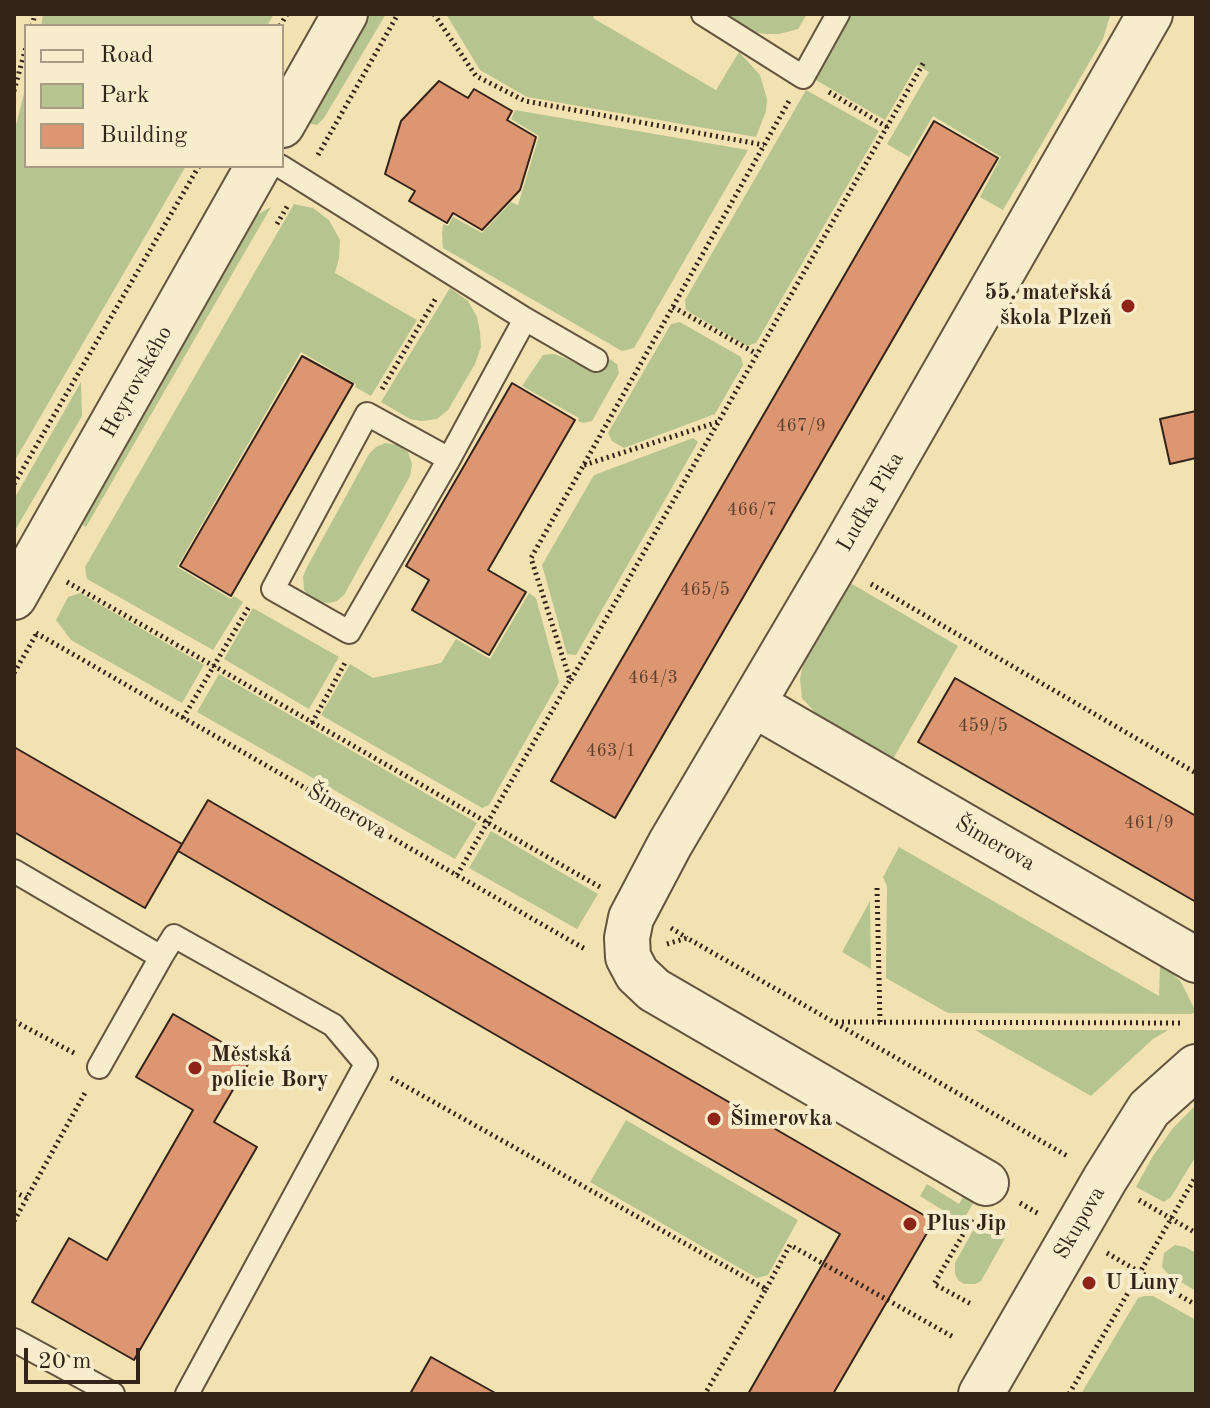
<!DOCTYPE html>
<meta charset="utf-8">
<style>
body{margin:0}
#map{position:relative;width:1210px;height:1408px;overflow:hidden;background:#f3e2b1;font-family:"Old Standard TT",serif}
canvas{display:block}
.frame{position:absolute;inset:0;border:16px solid #332319;pointer-events:none}
.legend{position:absolute;left:24px;top:24px;width:260px;height:144px;box-sizing:border-box;background:#f7eccc;border:2px solid #a99c84;margin:0;padding:10px 14px;list-style:none;font-size:24px;color:#332319}
.legend li{display:flex;align-items:center;gap:16px;height:40px}
.legend b{width:40px;border:2px solid #a99c84}
.scale{position:absolute;left:24px;top:1348px;width:116px;height:36px;box-sizing:border-box;border:4px solid #332319;border-top:0;padding-left:10px;font-size:24px;line-height:28px;white-space:nowrap;color:#332319;-webkit-text-stroke:6px #f7eccc;paint-order:stroke}
</style>
<div id="map">
<canvas width="1210" height="1408"></canvas>
<div class="frame"></div>
<ul class="legend">
<li><b style="height:10px;background:#f7eccc"></b>Road</li>
<li><b style="height:22px;background:#b6c48f"></b>Park</li>
<li><b style="height:22px;background:#dc9772"></b>Building</li>
</ul>
<div class="scale">20 m</div>
</div>
<script>
const ctx = document.querySelector('canvas').getContext('2d');
ctx.lineJoin = 'round';
function paint(path, color) {
  ctx.fillStyle = color;
  ctx.fill(path, 'evenodd');
}
function toPath(rows) {
  const path = new Path2D();
  for (const r of rows) {
    path.moveTo(r[0], r[1]);
    for (let i = 2; i < r.length; i += 2) path.lineTo(r[i], r[i + 1]);
  }
  return path;
}
function strokePath(path, color, width, dash) {
  ctx.strokeStyle = color;
  ctx.lineWidth = width;
  ctx.lineCap = dash ? 'butt' : 'round';
  ctx.setLineDash(dash || []);
  ctx.stroke(path);
}
function label(font, color, halo, rows, align = 'center') {
  ctx.font = font + ' "Old Standard TT",serif';
  ctx.lineWidth = 8;
  ctx.setLineDash([]);
  ctx.textBaseline = 'middle';
  ctx.strokeStyle = halo;
  ctx.fillStyle = color;
  for (const [text, x, y, turn = 0] of rows) {
    ctx.save();
    ctx.translate(x, y);
    ctx.rotate((+turn || 0) * Math.PI / 180);
    ctx.textAlign = isNaN(turn) ? turn : align;
    if (halo) ctx.strokeText(text, 0, 0);
    ctx.fillText(text, 0, 0);
    ctx.restore();
  }
}
paint(toPath([
 [43,14,274,14,267,26,41,26],
 [367,14,386,14,324,118,317,125,304,122],
 [446,14,595,14,593,18,716,90,739,52,760,75,767,99,766,111,756,137,527,97,480,70],
 [724,14,807,14,798,29,779,34,766,34,748,31],
 [851,14,1109,14,1110,16,1103,39,1003,210,980,197,1001,157,933,116,909,157,887,144,929,72,917,65,885,120,814,79],
 [26,85,26,166,186,166,14,462,14,133],
 [806,90,879,131,756,343,747,346,686,310,685,300],
 [515,110,748,150,634,348,622,351,443,248,442,234,443,224,448,226,453,217,482,233,511,202,518,205,539,136,511,119],
 [294,204,313,208,329,220,340,240,339,258,335,273,417,320,371,396,355,387,356,384,301,352,177,567,231,599,234,596,243,602,213,650,87,579,85,567],
 [271,207,86,527,74,520,255,216],
 [450,288,468,301,477,317,480,332,481,347,475,364,448,410,437,419,422,421,410,419,381,402],
 [680,322,741,357,743,365,715,414,624,448,612,441,608,433,671,324],
 [554,354,567,359,594,372,605,356,617,364,619,373,592,421,583,423,578,421,579,418,522,386,543,355],
 [81,382,82,416,14,532,14,499],
 [693,438,698,442,576,655,567,654,542,565,594,475],
 [385,443,398,445,408,452,412,464,410,476,344,595,337,601,329,603,316,602,309,597,304,590,303,577,306,569,369,454,376,447],
 [847,581,958,646,893,759,821,719,802,698,800,679,805,653],
 [80,593,204,665,182,703,71,640,56,620,68,597],
 [529,593,536,598,559,682,489,805,482,808,321,715,350,664,373,678,441,663,456,639,490,659],
 [253,608,339,657,309,709,224,659],
 [219,674,477,823,455,859,197,712],
 [491,831,598,894,577,929,469,868],
 [899,847,1159,996,1160,966,1163,964,1181,982,1196,1012,1192,1014,948,1013,886,978,887,886,883,877],
 [870,901,871,969,842,952],
 [975,1030,1168,1030,1153,1039,1091,1096],
 [1196,1105,1196,1156,1171,1197,1164,1202,1136,1187,1153,1156,1173,1128],
 [626,1120,798,1220,768,1275,757,1278,590,1182],
 [927,1184,959,1204,967,1190,977,1196,967,1214,963,1217,954,1217,920,1196],
 [989,1218,996,1219,1002,1224,1005,1230,1004,1240,981,1281,975,1284,964,1284,958,1280,955,1274,955,1263,976,1225,982,1220],
 [1175,1245,1185,1247,1196,1253,1196,1291,1169,1275,1162,1267,1164,1253],
 [1144,1296,1153,1296,1196,1320,1196,1394,1081,1394,1138,1298]
]), '#b6c48f');
const building = toPath([
 [439,81,468,98,474,89,512,111,507,120,536,137,520,190,482,230,453,213,447,223,409,201,415,191,385,174,401,121,439,81],
 [934,121,998,158,615,818,551,781,934,121],
 [302,356,353,384,231,596,180,566,302,356],
 [512,383,575,420,488,570,526,592,489,655,412,610,429,580,406,566,512,383],
 [1196,411,1196,458,1170,464,1160,419,1196,411],
 [955,678,1196,816,1196,902,918,742,955,678],
 [14,747,182,844,145,908,14,832,14,747],
 [208,800,934,1221,833,1394,748,1394,840,1234,178,851,208,800],
 [173,1014,251,1059,214,1122,257,1147,134,1360,32,1302,69,1238,107,1260,193,1110,136,1077,173,1014],
 [431,1357,497,1394,410,1394,431,1357]
]);
paint(building, '#dc9772');
strokePath(building, '#332319', 2);
const lane = toPath([
 [703,14,803,77,838,14],
 [280,166,525,319,596,360],
 [449,459,367,414,273,589,349,632,449,459,525,319],
 [14,871,161,957,174,936,333,1025,366,1064,187,1394],
 [99,1067,161,957],
 [14,1340,113,1394]
]);
const street = toPath([
 [282,125,345,14],
 [14,597,258,166],
 [753,704,1196,960],
 [986,1183,654,990,637,974,628,957,627,938,631,918,670,844,835,564,1150,14],
 [981,1394,1105,1179,1149,1109,1196,1067]
]);
strokePath(lane, '#63533f', 26);
strokePath(street, '#63533f', 48);
strokePath(toPath([
 [434,14,476,76,525,101,764,145],
 [32,26,35,14],
 [280,26,287,14],
 [14,91,26,47],
 [829,92,887,127],
 [318,155,398,14],
 [277,224,288,205],
 [673,307,757,354],
 [382,389,436,298],
 [584,465,718,422],
 [14,484,199,166],
 [67,582,600,887],
 [871,584,1196,773],
 [36,633,585,949],
 [14,673,37,633],
 [571,680,924,62],
 [183,718,250,605],
 [312,723,346,661],
 [457,875,570,680,531,558,789,101],
 [877,888,880,1022],
 [671,928,687,938],
 [667,944,687,938,1069,1157],
 [14,1021,74,1053],
 [836,1022,1183,1023],
 [391,1078,766,1289,705,1394],
 [14,1192,27,1198],
 [1139,1200,1196,1233],
 [1020,1203,1039,1214],
 [972,1219,934,1284,973,1305],
 [14,1221,85,1093],
 [1107,1253,1196,1305],
 [766,1289,790,1245,955,1338],
 [1069,1394,1196,1176]
]), '#332319', 5, [2, 4]);
strokePath(lane, '#f7eccc', 22);
strokePath(street, '#f7eccc', 44);
for (const [x, y, r, color] of [
 [1128,306,8,"#8f2418"],
 [195,1068,8,"#8f2418"],
 [714,1119,8,"#8f2418"],
 [910,1224,8,"#8f2418"],
 [1089,1283,8,"#8f2418"]
]) {
  const dot = new Path2D();
  dot.arc(x, y, r, 0, 2 * Math.PI);
  ctx.fillStyle = color;
  ctx.fill(dot);
  strokePath(dot, '#f7eccc', 3);
}
label('18px', '#5d402f', null, [
 ["467/9",801,426],
 ["466/7",752,510],
 ["465/5",705,590],
 ["464/3",653,678],
 ["459/5",983,726],
 ["463/1",611,751],
 ["461/9",1149,823]
]);
label('bold 22px', '#332319', '#f7eccc', [
 ["55. mateřská",1112,293,"right"],
 ["škola Plzeň",1112,318,"right"],
 ["Městská",211,1055],
 ["policie Bory",211,1080],
 ["Šimerovka",730,1119],
 ["Plus Jip",926,1224],
 ["U Luny",1105,1283]
], 'left');
label('22px', '#332319', '#f7eccc', [
 ["Heyrovského",137,382,-61],
 ["Luďka Pika",871,502,-60],
 ["Šimerova",347,812,30],
 ["Šimerova",995,844,30],
 ["Skupova",1080,1223,-60]
]);
</script>
